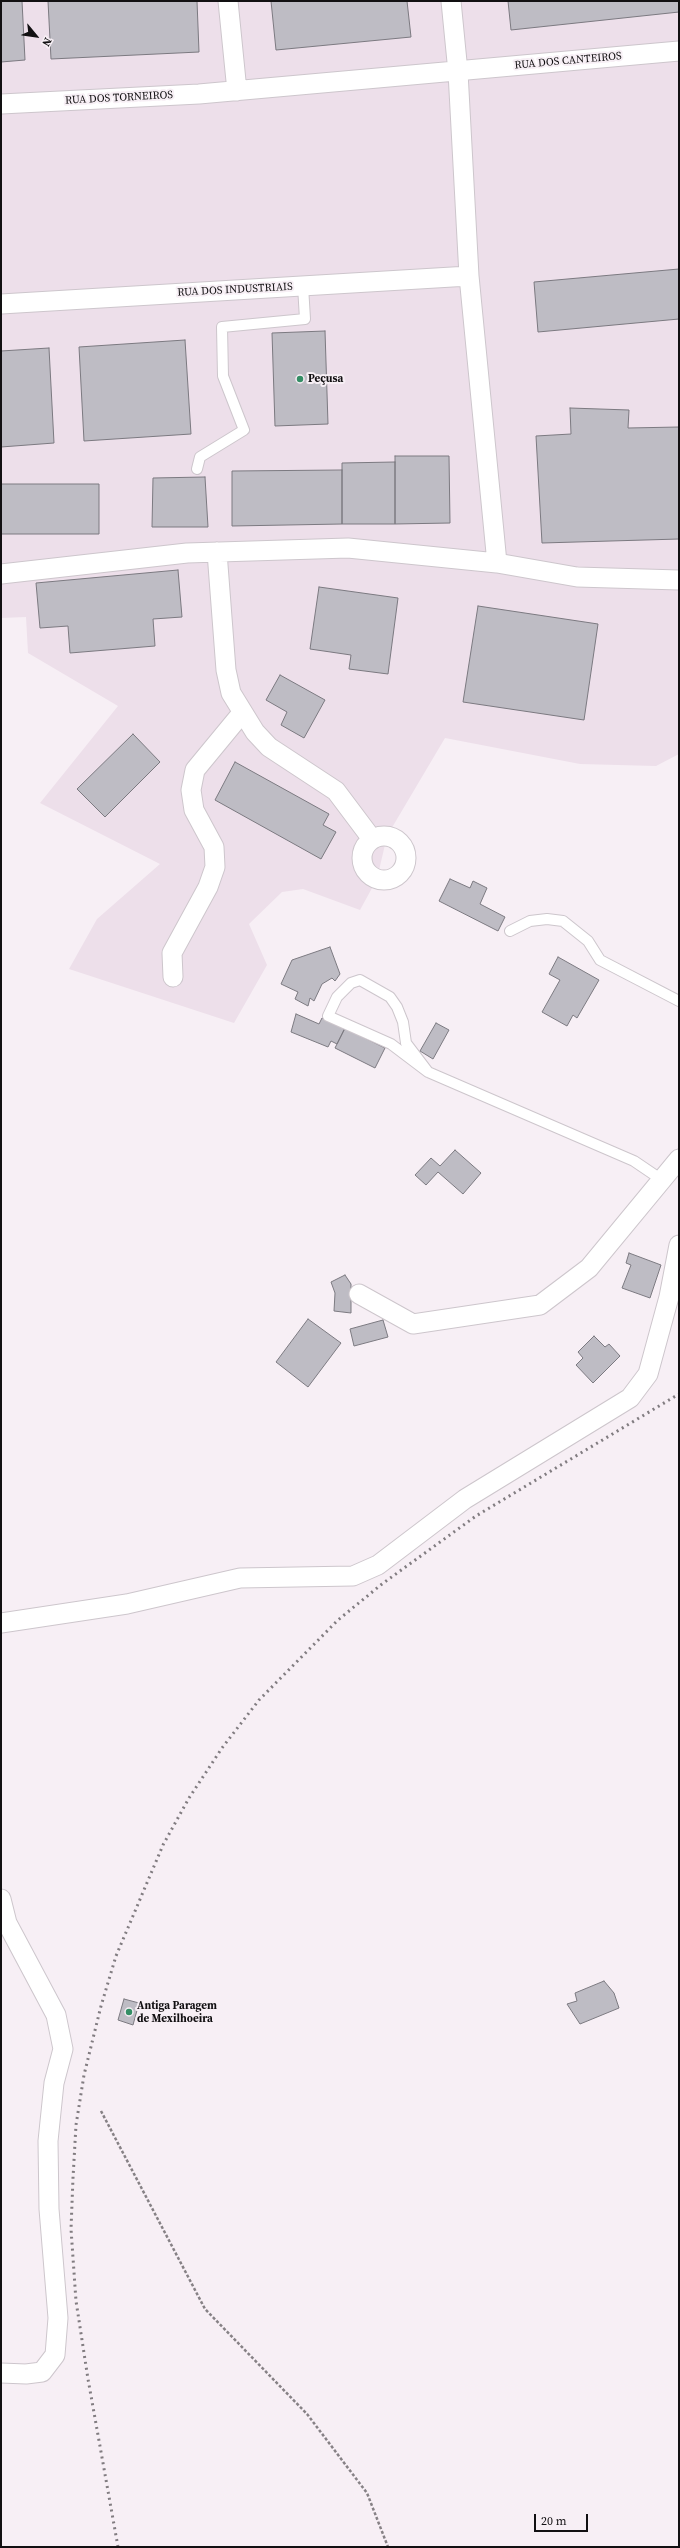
<!DOCTYPE html>
<meta charset="utf-8">
<style>
body{margin:0}
#map{position:relative;width:680px;height:2548px;overflow:hidden;background:#f7eff5;font-family:"Source Serif 4",serif}
canvas{display:block}
.frame{position:absolute;inset:0;border:2px solid #121012;pointer-events:none}
.north{position:absolute;left:16px;top:16px;width:40px;height:40px;-webkit-text-stroke:3px #f7eff5;paint-order:stroke;rotate:119deg;font-size:11px;font-weight:700;line-height:16px;text-align:center;color:#121012}
.north::after{content:'';display:block;margin:auto;width:14px;height:18px;background:#121012;clip-path:polygon(50% 0,100% 100%,50% 72%,0 100%)}
.scale{position:absolute;left:534px;top:2514px;width:54px;height:18px;box-sizing:border-box;border:2px solid #121012;border-top:0;padding-left:5px;font-size:12px;line-height:14px;white-space:nowrap;color:#121012;-webkit-text-stroke:3px #f7eff5;paint-order:stroke}
</style>
<div id="map">
<canvas width="680" height="2548"></canvas>
<div class="frame"></div>
<div class="north">N</div>
<div class="scale">20 m</div>
</div>
<script>
const ctx = document.querySelector('canvas').getContext('2d');
ctx.lineJoin = 'round';
function paint(path, color) {
  ctx.fillStyle = color;
  ctx.fill(path, 'evenodd');
}
function toPath(rows) {
  const path = new Path2D();
  for (const r of rows) {
    if (r.length === 3) {
      path.moveTo(r[0] + r[2], r[1]);
      path.arc(r[0], r[1], r[2], 0, 2 * Math.PI);
      continue;
    }
    path.moveTo(r[0], r[1]);
    for (let i = 2; i < r.length; i += 2) path.lineTo(r[i], r[i + 1]);
  }
  return path;
}
function strokePath(path, color, width, dash) {
  ctx.strokeStyle = color;
  ctx.lineWidth = width;
  ctx.lineCap = dash ? 'butt' : 'round';
  ctx.setLineDash(dash || []);
  ctx.stroke(path);
}
function label(font, color, halo, rows, align = 'center') {
  ctx.font = font + ' "Source Serif 4",serif';
  ctx.lineWidth = 4;
  ctx.setLineDash([]);
  ctx.textBaseline = 'middle';
  ctx.strokeStyle = halo;
  ctx.fillStyle = color;
  for (const [text, x, y, turn = 0] of rows) {
    ctx.save();
    ctx.translate(x, y);
    ctx.rotate((+turn || 0) * Math.PI / 180);
    ctx.textAlign = isNaN(turn) ? turn : align;
    if (halo) ctx.strokeText(text, 0, 0);
    ctx.fillText(text, 0, 0);
    ctx.restore();
  }
}
paint(toPath([
 [1,1,679,1,679,754,656,766,580,764,445,738,387,836,377,879,360,910,303,889,282,892,249,924,267,965,234,1023,69,969,97,919,160,864,40,803,118,706,28,653,26,617,1,618]
]), '#eddfea');
const building = toPath([
 [1,1,22,1,25,60,1,62,1,1],
 [48,1,197,1,199,52,51,59,48,1],
 [271,1,407,1,411,37,276,50,271,1],
 [508,1,679,1,679,12,511,30,508,1],
 [679,269,679,319,538,332,534,282,679,269],
 [325,331,328,424,275,426,272,333,325,331],
 [185,340,191,434,84,441,79,347,185,340],
 [49,348,54,443,1,447,1,351,49,348],
 [570,408,629,410,628,428,679,427,679,539,542,543,536,436,571,434,570,408],
 [395,456,449,456,450,523,395,524,395,456],
 [395,462,395,524,342,524,342,463,395,462],
 [342,470,342,524,232,526,232,471,342,470],
 [205,477,208,527,152,527,153,478,205,477],
 [1,484,99,484,99,534,1,534,1,484],
 [178,570,182,617,153,619,155,646,70,653,68,626,40,628,36,583,178,570],
 [319,587,398,598,388,674,349,669,351,655,310,649,319,587],
 [478,606,598,624,584,720,463,702,478,606],
 [280,675,325,700,304,738,281,725,287,712,266,700,280,675],
 [133,734,160,762,105,817,77,789,133,734],
 [235,762,329,814,323,825,336,832,321,859,215,800,235,762],
 [450,879,470,888,473,881,487,888,480,904,505,917,498,931,439,901,450,879],
 [330,947,340,974,335,981,332,978,322,984,314,1001,310,998,308,1006,295,999,298,992,281,984,292,960,330,947],
 [558,957,599,980,577,1018,573,1015,567,1026,542,1012,560,980,549,974,558,957],
 [296,1014,319,1024,322,1018,345,1028,337,1044,331,1041,328,1047,291,1032,296,1014],
 [436,1023,449,1030,433,1059,420,1051,436,1023],
 [345,1028,385,1048,375,1068,335,1048,345,1028],
 [455,1150,481,1173,463,1194,438,1172,426,1185,415,1175,431,1158,440,1166,455,1150],
 [629,1253,661,1265,650,1298,622,1288,631,1265,626,1263,629,1253],
 [345,1275,351,1284,351,1313,334,1311,335,1293,331,1282,345,1275],
 [308,1319,341,1343,308,1387,276,1362,308,1319],
 [383,1320,388,1337,354,1346,350,1329,383,1320],
 [594,1336,605,1347,609,1344,620,1356,593,1383,576,1365,583,1358,578,1352,594,1336],
 [604,1981,614,1993,619,2008,580,2024,567,2004,577,2001,575,1993,604,1981],
 [124,1999,139,2003,133,2025,118,2020,124,1999]
]);
paint(building, '#bebcc4');
strokePath(building, '#7c7a81', 1);
const lane = toPath([
 [197,469,200,457,244,430,223,376,222,327,305,319,303,286],
 [510,931,530,921,547,919,563,921,588,941,600,960,679,1001],
 [428,1072,391,1044,328,1016,337,997,351,983,360,980,390,997,397,1007,403,1022,406,1043,428,1072,634,1161,662,1180]
]);
const street = toPath([
 [228,1,237,91],
 [451,1,458,72,469,276,497,563],
 [1,104,199,94,679,51],
 [1,304,469,276],
 [217,552,226,670,231,693,255,732,269,747,336,791,372,839],
 [1,574,187,553,348,548,497,563,577,577,679,580],
 [384,858,22],
 [173,977,172,953,208,887,215,867,214,847,194,810,191,790,195,770,242,713],
 [359,1294,413,1324,540,1305,589,1268,679,1159],
 [1,1623,127,1604,240,1578,353,1576,378,1565,465,1499,630,1398,648,1374,669,1297,679,1245],
 [1,1899,7,1923,56,2015,63,2049,54,2083,48,2141,49,2209,58,2318,55,2355,42,2372,26,2374,1,2373]
]);
strokePath(lane, '#cdc6cc', 12);
strokePath(street, '#cdc6cc', 21);
strokePath(toPath([
 [101,2111,205,2309,307,2414,367,2493,388,2547]
]), '#868185', 2.5, [3, 2]);
strokePath(lane, '#fff', 10);
strokePath(street, '#fff', 19);
strokePath(toPath([
 [118,2547,88,2379,76,2301,71,2229,73,2178,76,2125,84,2075,101,2006,116,1956,163,1845,189,1798,222,1748,259,1700,338,1620,382,1584,476,1516,679,1394]
]), '#817c80', 3, [2, 4]);
for (const [x, y, r, color] of [
 [300,379,4,"#348e65"],
 [129,2012,4,"#348e65"]
]) {
  const dot = new Path2D();
  dot.arc(x, y, r, 0, 2 * Math.PI);
  ctx.fillStyle = color;
  ctx.fill(dot);
  strokePath(dot, '#f7eff5', 1.5);
}
label('11px', '#121012', '#f7eff5', [
 ["RUA DOS CANTEIROS",568,61,-5],
 ["RUA DOS TORNEIROS",119,98,-3],
 ["RUA DOS INDUSTRIAIS",235,290,-3]
]);
label('bold 11px', '#121012', '#f7eff5', [
 ["Peçusa",308,379],
 ["Antiga Paragem",137,2006],
 ["de Mexilhoeira",137,2019]
], 'left');
</script>
